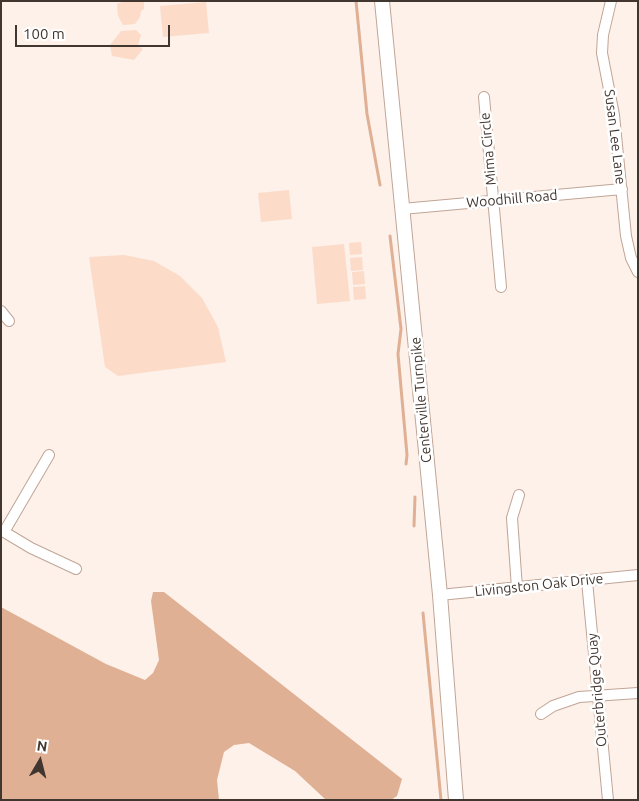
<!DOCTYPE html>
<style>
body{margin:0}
#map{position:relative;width:639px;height:801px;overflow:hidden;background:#fdf1ea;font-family:Ubuntu,sans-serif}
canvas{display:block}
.frame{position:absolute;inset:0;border:2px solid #413630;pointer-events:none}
.north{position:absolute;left:15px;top:736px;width:50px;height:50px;-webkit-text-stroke:4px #fff;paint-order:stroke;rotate:8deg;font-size:14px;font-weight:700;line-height:20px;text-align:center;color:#413630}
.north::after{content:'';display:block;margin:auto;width:18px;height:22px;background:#413630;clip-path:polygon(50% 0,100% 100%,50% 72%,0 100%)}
.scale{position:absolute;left:15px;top:25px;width:155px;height:22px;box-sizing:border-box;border:2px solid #413630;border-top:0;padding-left:6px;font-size:15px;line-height:18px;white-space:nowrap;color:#413630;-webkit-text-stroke:4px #fff;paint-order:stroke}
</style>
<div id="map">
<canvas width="639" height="801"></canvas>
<div class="frame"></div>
<div class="north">N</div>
<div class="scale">100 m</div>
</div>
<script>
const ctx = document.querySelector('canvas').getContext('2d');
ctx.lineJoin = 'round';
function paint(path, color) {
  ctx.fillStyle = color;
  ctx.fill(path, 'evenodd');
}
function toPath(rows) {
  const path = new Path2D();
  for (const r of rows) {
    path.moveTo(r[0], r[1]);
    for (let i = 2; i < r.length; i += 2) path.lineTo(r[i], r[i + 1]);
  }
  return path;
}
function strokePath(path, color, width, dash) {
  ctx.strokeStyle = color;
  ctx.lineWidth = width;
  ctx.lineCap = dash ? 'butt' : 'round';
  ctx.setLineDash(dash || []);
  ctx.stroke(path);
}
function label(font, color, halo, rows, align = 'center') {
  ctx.font = font + ' Ubuntu,sans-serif';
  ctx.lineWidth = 5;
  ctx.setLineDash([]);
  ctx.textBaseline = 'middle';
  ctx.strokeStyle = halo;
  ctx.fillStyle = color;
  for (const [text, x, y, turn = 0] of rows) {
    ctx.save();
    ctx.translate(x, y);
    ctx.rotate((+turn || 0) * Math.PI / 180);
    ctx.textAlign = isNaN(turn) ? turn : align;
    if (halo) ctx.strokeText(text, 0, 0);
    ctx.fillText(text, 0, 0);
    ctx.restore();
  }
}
paint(toPath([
 [125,1,144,2,144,9,141,11,140,17,135,24,123,25,118,16,117,4],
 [206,2,209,33,163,37,160,6],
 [136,30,141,35,138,46,143,49,134,60,112,56,110,45,121,31],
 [289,190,292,219,261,222,258,193],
 [361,242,362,254,350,255,349,243],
 [344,244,350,301,317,304,312,247],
 [124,255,154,261,180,276,202,298,218,327,226,362,118,376,105,367,89,257],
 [362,257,363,270,351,271,350,258],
 [364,271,365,284,353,285,352,272],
 [365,286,366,299,354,300,353,287]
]), '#fcdbc9');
paint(toPath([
 [153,592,164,592,402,779,397,796,391,800,326,800,295,771,249,743,234,745,224,752,217,780,219,800,1,800,1,607,106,664,145,680,153,673,159,660,151,601]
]), '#e0b094');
strokePath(toPath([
 [356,1,367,114,380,185],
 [390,236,401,329,398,354,407,455,406,464],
 [414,526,415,497],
 [423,613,441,800]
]), '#e0b094', 3);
const minor = toPath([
 [611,1,603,35,602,53,614,115,626,236,631,258,638,272],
 [484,97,501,287],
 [402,209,622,189],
 [1,311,9,321],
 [1,530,31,548,76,569],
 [4,532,49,455],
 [587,581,608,800],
 [517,588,512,518,519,495],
 [440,595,638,575],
 [541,714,553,706,579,697,638,693]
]);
const major = toPath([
 [382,1,440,595,456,800]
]);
strokePath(minor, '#c0a596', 12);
strokePath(major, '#c0a596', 16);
strokePath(minor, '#fff', 10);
strokePath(major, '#fff', 14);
label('14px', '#413630', '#fff', [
 ["Susan Lee Lane",615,137,83],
 ["Mima Circle",488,149,-95],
 ["Woodhill Road",512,199,-5],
 ["Centerville Turnpike",421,400,-95],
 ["Livingston Oak Drive",539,585,-6],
 ["Outerbridge Quay",597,690,-95]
]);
</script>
